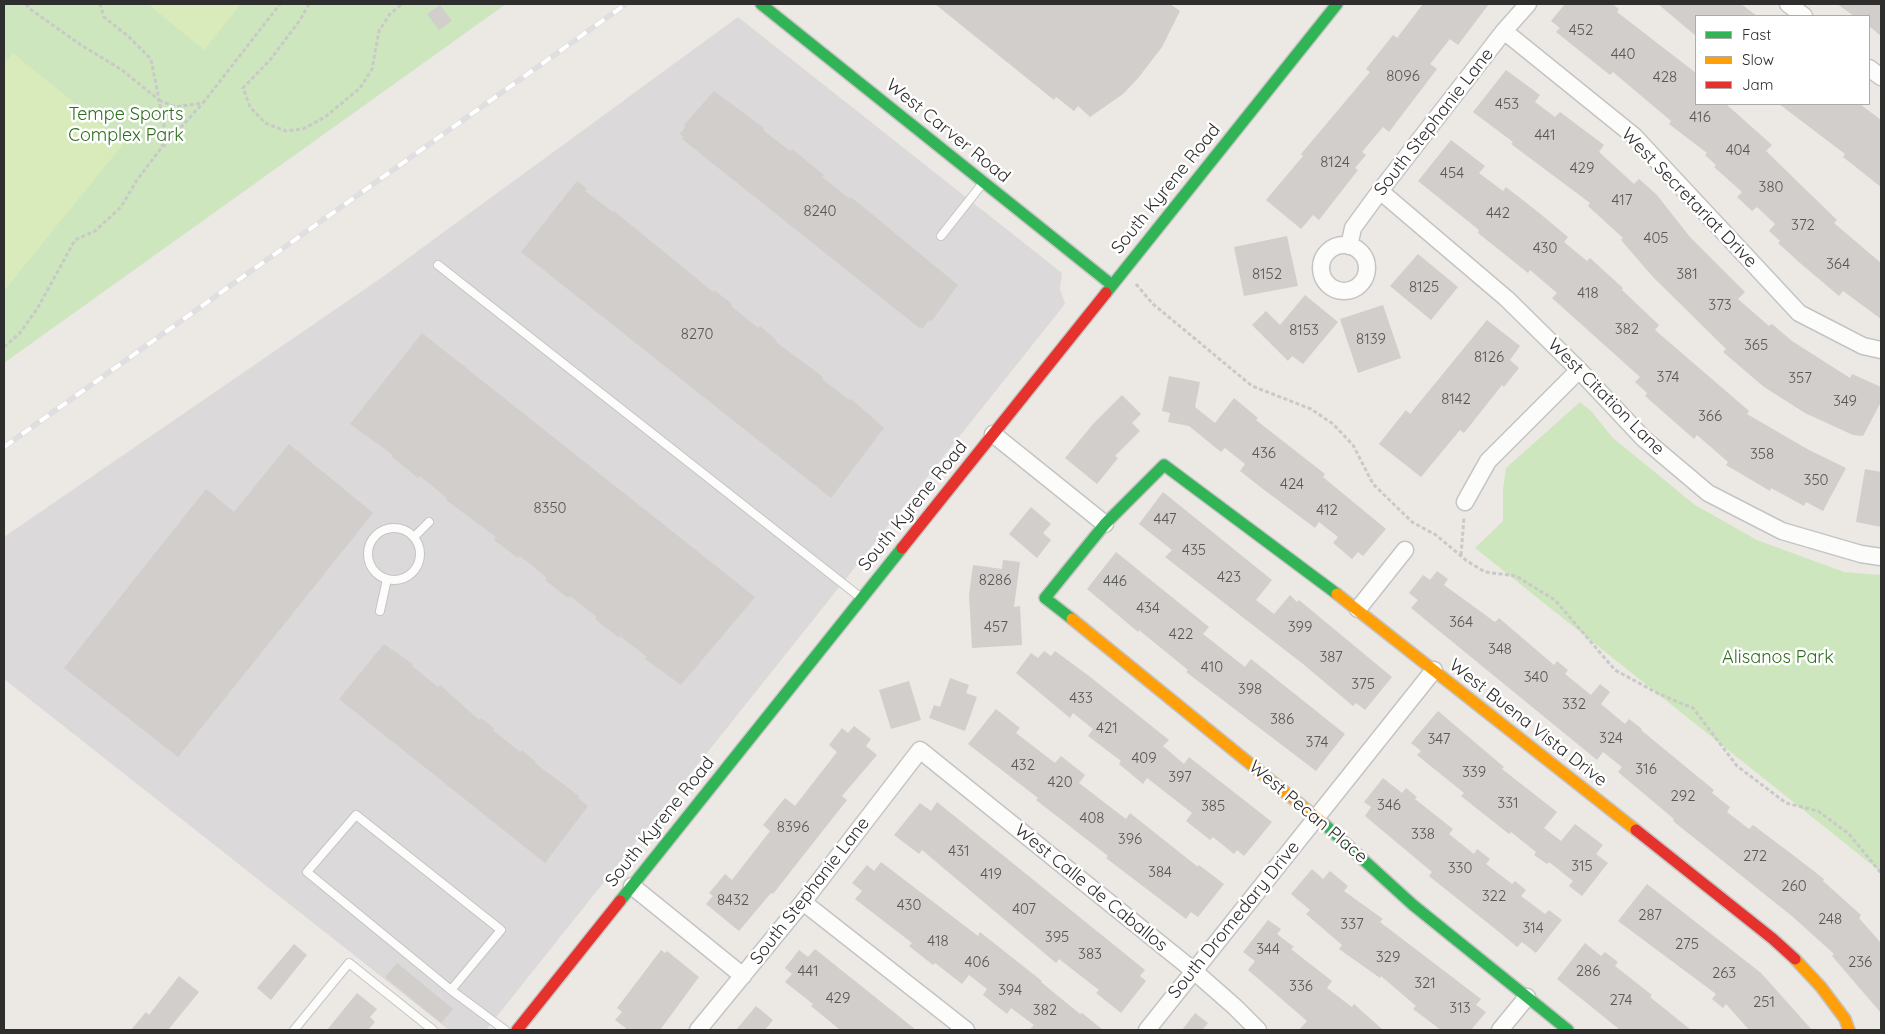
<!DOCTYPE html>
<style>
body{margin:0}
#map{position:relative;width:1885px;height:1034px;overflow:hidden;background:#ece8e4;font-family:Quicksand,sans-serif}
canvas{display:block}
.frame{position:absolute;inset:0;border:5px solid #2e2e2e;pointer-events:none}
.legend{position:absolute;left:1695px;top:15px;width:175px;height:90px;box-sizing:border-box;background:#fff;border:1px solid #ababab;margin:0;padding:6px 9px;list-style:none;font-size:15px;color:#2e2e2e}
.legend li{display:flex;align-items:center;gap:10px;height:25px}
.legend b{width:25px;border:1px solid #ababab}
</style>
<div id="map">
<canvas width="1885" height="1034"></canvas>
<div class="frame"></div>
<ul class="legend">
<li><b style="height:6px;background:#30b455"></b>Fast</li>
<li><b style="height:6px;background:#ff9f0a"></b>Slow</li>
<li><b style="height:6px;background:#e5322d"></b>Jam</li>
</ul>
</div>
<script>
const ctx = document.querySelector('canvas').getContext('2d');
ctx.lineJoin = 'round';
function paint(path, color) {
  ctx.fillStyle = color;
  ctx.fill(path, 'evenodd');
}
function toPath(rows) {
  const path = new Path2D();
  for (const r of rows) {
    if (r.length === 3) {
      path.moveTo(r[0] + r[2], r[1]);
      path.arc(r[0], r[1], r[2], 0, 2 * Math.PI);
      continue;
    }
    path.moveTo(r[0], r[1]);
    for (let i = 2; i < r.length; i += 2) path.lineTo(r[i], r[i + 1]);
  }
  return path;
}
function strokePath(path, color, width, dash) {
  ctx.strokeStyle = color;
  ctx.lineWidth = width;
  ctx.lineCap = dash ? 'butt' : 'round';
  ctx.setLineDash(dash || []);
  ctx.stroke(path);
}
function label(font, color, halo, rows, align = 'center') {
  ctx.font = font + ' Quicksand,sans-serif';
  ctx.lineWidth = 5;
  ctx.setLineDash([]);
  ctx.textBaseline = 'middle';
  ctx.strokeStyle = halo;
  ctx.fillStyle = color;
  for (const [text, x, y, turn = 0] of rows) {
    ctx.save();
    ctx.translate(x, y);
    ctx.rotate((+turn || 0) * Math.PI / 180);
    ctx.textAlign = isNaN(turn) ? turn : align;
    if (halo) ctx.strokeText(text, 0, 0);
    ctx.fillText(text, 0, 0);
    ctx.restore();
  }
}
paint(toPath([
 [738,17,1062,273,1060,289,1065,304,486,1030,449,1030,4,679,4,537,381,278]
]), '#dcd9db');
paint(toPath([
 [4,4,506,4,4,363],
 [1580,402,1591,411,1613,438,1695,505,1757,540,1844,572,1881,575,1881,872,1475,548,1503,521,1503,489,1506,468]
]), '#cee6be');
paint(toPath([
 [148,4,241,4,204,50],
 [13,53,124,143,4,291,4,64]
]), '#d9eabb');
paint(toPath([
 [935,4,1170,4,1180,11,1162,47,1139,77,1123,94,1090,117,1078,106,1074,111,1056,97,1054,100],
 [1423,4,1489,4,1458,45,1450,39,1430,64,1437,69,1389,132,1383,127,1362,152,1366,155,1355,168,1358,170,1319,220,1313,215,1301,229,1266,200,1303,156,1301,154,1370,72,1366,69,1393,35,1397,38],
 [1565,4,1612,4,1619,9,1617,12,1696,73,1696,104,1726,104,1772,145,1766,151,1837,220,1834,223,1881,263,1881,319,1843,291,1839,296,1800,263,1778,243,1780,241,1769,231,1775,224,1757,207,1752,211,1737,197,1742,192,1714,167,1716,165,1705,155,1707,153,1669,124,1671,121,1613,72,1610,75,1556,32,1560,28,1551,21],
 [1658,4,1741,4,1757,16,1696,16,1696,36],
 [1837,4,1881,4,1881,36,1869,26,1869,16,1854,16],
 [440,5,452,21,439,30,427,14],
 [1506,70,1540,95,1535,102,1555,117,1560,112,1604,145,1599,152,1634,184,1639,179,1656,194,1690,237,1745,292,1738,299,1769,326,1772,324,1792,341,1850,378,1852,374,1881,387,1881,402,1863,436,1853,435,1805,413,1764,387,1723,352,1726,349,1652,276,1621,240,1623,238,1588,206,1590,203,1511,144,1513,142,1473,112],
 [714,91,764,128,763,130,790,151,792,149,824,175,822,177,850,199,851,197,958,285,931,322,929,320,923,328,918,327,682,139,684,137,680,134,686,126,684,125],
 [1779,104,1860,104,1881,120,1881,187,1843,157,1845,154],
 [1451,140,1485,166,1479,173,1503,191,1506,187,1538,212,1568,237,1564,242,1587,261,1590,258,1623,288,1622,290,1659,325,1655,330,1749,411,1747,414,1809,450,1846,468,1823,511,1806,502,1804,506,1771,488,1770,491,1726,465,1728,462,1697,435,1694,439,1645,396,1647,393,1635,382,1640,377,1552,298,1557,293,1530,270,1528,273,1478,233,1479,230,1418,181],
 [577,181,587,189,585,191,613,212,614,211,713,292,714,290,732,304,731,306,758,328,760,326,777,341,776,342,823,377,822,379,849,400,851,399,884,428,831,498,521,252],
 [1287,236,1298,286,1244,296,1234,247],
 [1418,254,1458,287,1431,320,1390,286],
 [1305,295,1338,322,1303,364,1292,356,1288,361,1252,325,1266,311,1280,325],
 [1383,305,1401,358,1358,373,1340,319],
 [1487,320,1520,346,1510,360,1519,368,1504,387,1502,385,1464,433,1460,430,1421,477,1379,444,1406,410,1410,414],
 [422,333,755,597,681,685,645,659,647,657,620,636,619,638,595,619,597,617,570,596,568,598,545,580,547,578,520,556,518,558,494,540,496,537,446,500,447,498,420,476,418,478,392,457,393,455,350,424],
 [1169,376,1200,382,1195,407,1215,423,1234,398,1258,418,1256,420,1325,474,1323,477,1386,529,1363,556,1358,552,1352,559,1333,543,1338,537,1319,522,1315,528,1259,486,1240,471,1245,464,1225,448,1221,452,1189,426,1168,422,1170,413,1162,411],
 [1122,395,1141,414,1132,423,1140,431,1115,456,1118,458,1097,484,1065,458,1093,424],
 [289,444,373,513,178,757,64,668,206,489,234,512],
 [1865,469,1881,472,1881,527,1856,522],
 [1163,492,1272,580,1256,600,1274,614,1290,595,1297,602,1299,600,1392,677,1365,710,1356,703,1353,706,1303,664,1165,557,1172,550,1139,524],
 [1031,507,1051,524,1043,533,1051,540,1037,558,1009,534],
 [1116,552,1209,627,1203,634,1245,667,1251,659,1345,734,1316,771,1186,672,1188,670,1139,630,1138,632,1087,589],
 [1003,560,1020,562,1014,607,1020,606,1022,645,972,648,969,595,973,565,1002,569],
 [1437,571,1448,579,1444,585,1495,622,1499,618,1554,665,1557,661,1568,670,1565,674,1591,695,1600,684,1610,692,1601,704,1625,724,1629,719,1642,729,1641,730,1714,790,1712,793,1730,807,1727,812,1749,829,1753,825,1793,855,1824,879,1823,881,1861,915,1859,918,1881,943,1881,1013,1832,956,1834,954,1793,917,1673,821,1674,819,1618,772,1622,767,1603,752,1597,760,1411,608,1418,600,1409,593,1423,575,1430,580],
 [384,644,413,664,412,666,438,687,440,685,479,720,481,718,495,729,493,730,520,752,522,750,536,762,535,763,579,796,578,798,588,806,545,863,339,699],
 [1044,651,1051,656,1055,651,1089,676,1169,740,1163,746,1184,764,1189,757,1272,822,1244,856,1237,850,1234,854,1213,837,1210,840,1186,821,1192,813,1147,778,1143,784,1119,764,1121,761,1088,736,1093,729,1073,713,1070,718,1016,673,1031,653,1038,658],
 [950,678,969,685,966,693,977,697,965,731,929,718,934,705,940,707],
 [909,681,921,720,891,729,879,690],
 [996,709,1020,728,1016,733,1055,763,1061,756,1085,775,1079,783,1126,819,1130,813,1198,867,1199,865,1224,884,1198,917,1191,912,1186,919,1106,858,1108,856,1036,800,1038,798,968,744],
 [1438,711,1504,767,1502,769,1557,812,1544,828,1561,841,1575,824,1603,845,1596,854,1608,863,1582,896,1569,886,1573,881,1549,862,1547,864,1534,855,1536,852,1511,832,1509,834,1461,796,1464,793,1417,755,1421,751,1411,743],
 [854,726,871,739,866,746,877,755,842,796,847,800,773,894,771,893,739,931,706,904,713,896,709,893,725,874,732,880,770,831,763,825,785,798,795,806,837,752,829,745,842,728,848,733],
 [1383,778,1402,793,1406,788,1417,797,1415,799,1453,829,1449,834,1474,854,1477,849,1490,859,1486,864,1512,884,1515,881,1526,890,1521,896,1545,914,1549,910,1562,920,1536,953,1522,942,1517,947,1504,936,1429,876,1432,872,1365,816,1371,807,1364,802],
 [937,802,1145,970,1140,976,1146,981,1121,1013,1096,993,1099,990,1059,959,1056,963,922,850,919,854,894,835,920,803,931,811],
 [881,862,978,936,980,932,1042,981,1041,982,1080,1014,1082,1013,1103,1030,1029,1030,1034,1025,1011,1008,1007,1014,983,995,987,989,969,975,962,984,935,963,933,965,909,946,912,943,855,899,862,891,852,883,867,865,874,871],
 [1312,869,1323,879,1330,871,1348,886,1344,891,1383,919,1380,922,1481,999,1476,1005,1486,1012,1471,1030,1441,1030,1413,1009,1416,1006,1381,976,1380,978,1339,949,1342,945,1306,914,1310,910,1291,894],
 [1647,884,1761,973,1812,1030,1749,1030,1726,1004,1723,1008,1712,999,1716,994,1618,921],
 [1268,920,1281,929,1277,934,1294,947,1291,949,1332,981,1327,988,1352,1007,1354,1004,1383,1030,1299,1030,1307,1021,1248,970,1255,961,1243,952],
 [1585,943,1601,956,1605,952,1618,962,1615,966,1652,995,1650,997,1691,1030,1620,1030,1557,979],
 [294,944,307,955,271,1000,257,988],
 [815,949,880,1001,916,1030,840,1030,811,1006,813,1004,785,982,792,974,785,968,799,950,808,957],
 [661,950,665,953,667,951,699,977,660,1030,628,1030,615,1020,622,1012,617,1008],
 [397,963,453,1009,441,1023,385,977],
 [179,976,199,992,168,1030,131,1030,146,1012,149,1015],
 [357,993,377,1009,370,1017,375,1022,368,1030,327,1030],
 [756,1006,773,1020,765,1030,736,1030],
 [1195,1013,1208,1023,1202,1030,1182,1030]
]), '#d1cecb');
const lane = toPath([
 [941,236,983,183],
 [438,265,860,597],
 [394,554,26],
 [414,537,429,522],
 [380,611,387,579],
 [451,990,501,930,356,815,307,872,451,990,505,1030],
 [294,1030,349,963,433,1030]
]);
const street = toPath([
 [1788,4,1804,16],
 [1504,31,1634,136,1799,313,1863,346,1881,350],
 [1869,68,1881,77],
 [1380,191,1507,299,1579,370,1644,439,1708,493,1782,531,1861,554,1881,557],
 [1344,268,23],
 [1349,246,1353,228,1380,191,1504,31,1528,4],
 [993,434,1105,524],
 [1465,502,1488,461,1579,370],
 [1358,609,1405,550],
 [632,886,743,976],
 [803,902,966,1030],
 [698,1030,803,902,920,750,1194,971,1235,1007,1258,1030],
 [1147,1030,1434,670],
 [1500,1030,1527,997]
]);
const fast = toPath([
 [761,4,1112,285],
 [1106,293,1337,4],
 [1072,619,1045,598,1105,524,1164,465,1337,594],
 [1323,823,1413,905,1568,1030],
 [620,901,902,548]
]);
const slow = toPath([
 [1337,594,1636,830],
 [1072,619,1323,823],
 [1795,959,1821,987,1845,1019,1849,1030]
]);
const jam = toPath([
 [902,548,1106,293],
 [1636,830,1773,939,1795,959],
 [517,1030,620,901]
]);
strokePath(lane, '#c5c4c5', 10);
strokePath(street, '#c5c4c5', 19);
strokePath(fast, '#c5c4c5', 14);
strokePath(slow, '#c5c4c5', 14);
strokePath(jam, '#c5c4c5', 14);
strokePath(toPath([
 [26,4,30,9,78,43,122,70,159,100,151,59,129,37,104,17,100,4],
 [309,4,300,20,270,60,243,88,250,107,265,123,286,131,303,129,325,117,360,88,372,69,379,31,390,14,402,4],
 [159,100,175,107,203,103,280,4],
 [163,147,203,103],
 [1136,284,1153,304,1252,386,1311,409,1333,424,1353,445,1373,484,1412,522,1436,535,1467,561,1485,572,1516,576,1555,600,1615,670,1659,694,1693,708,1737,766,1786,803,1818,811,1849,834,1881,873],
 [4,347,19,334,37,309,75,240,95,231,121,207,137,180,162,147,164,124,159,100],
 [1461,555,1464,517]
]), '#c9c9c8', 3, [4, 2.5]);
strokePath(lane, '#fcfcfb', 8);
strokePath(street, '#fcfcfb', 16);
strokePath(fast, '#30b455', 11);
strokePath(slow, '#ff9f0a', 11);
strokePath(jam, '#e5322d', 11);
const rail = toPath([
 [4,447,626,4]
]);
strokePath(rail, '#dfdfe1', 5.5);
strokePath(rail, '#fff', 4, [11]);
label('15px', '#585857', null, [
 ["452",1581,30],
 ["440",1623,54],
 ["8096",1403,76],
 ["428",1665,77],
 ["453",1507,104],
 ["416",1700,117],
 ["441",1545,135],
 ["404",1738,150],
 ["8124",1335,162],
 ["429",1582,168],
 ["454",1452,173],
 ["380",1771,187],
 ["417",1622,200],
 ["8240",820,211],
 ["442",1498,213],
 ["372",1803,225],
 ["405",1656,238],
 ["430",1545,248],
 ["364",1838,264],
 ["8152",1267,274],
 ["381",1687,274],
 ["8125",1424,287],
 ["418",1588,293],
 ["373",1720,305],
 ["382",1627,329],
 ["8153",1304,330],
 ["8270",697,334],
 ["8139",1371,339],
 ["365",1756,345],
 ["8126",1489,357],
 ["374",1668,377],
 ["357",1800,378],
 ["8142",1456,399],
 ["349",1845,401],
 ["366",1710,416],
 ["436",1264,453],
 ["358",1762,454],
 ["350",1816,480],
 ["424",1292,484],
 ["8350",550,508],
 ["412",1327,510],
 ["447",1165,519],
 ["435",1194,550],
 ["423",1229,577],
 ["8286",995,580],
 ["446",1115,581],
 ["434",1148,608],
 ["364",1461,622],
 ["457",996,627],
 ["399",1300,627],
 ["422",1181,634],
 ["348",1500,649],
 ["387",1331,657],
 ["410",1212,667],
 ["340",1536,677],
 ["375",1363,684],
 ["398",1250,689],
 ["433",1081,698],
 ["332",1574,704],
 ["386",1282,719],
 ["421",1107,728],
 ["324",1611,738],
 ["347",1439,739],
 ["374",1317,742],
 ["409",1144,758],
 ["432",1023,765],
 ["316",1646,769],
 ["339",1474,772],
 ["397",1180,777],
 ["420",1060,782],
 ["292",1683,796],
 ["331",1508,803],
 ["346",1389,805],
 ["385",1213,806],
 ["408",1092,818],
 ["8396",793,827],
 ["338",1423,834],
 ["396",1130,839],
 ["431",959,851],
 ["272",1755,856],
 ["315",1582,866],
 ["330",1460,868],
 ["384",1160,872],
 ["419",991,874],
 ["260",1794,886],
 ["322",1494,896],
 ["8432",733,900],
 ["430",909,905],
 ["407",1024,909],
 ["287",1650,915],
 ["248",1830,919],
 ["337",1352,924],
 ["314",1533,928],
 ["395",1057,937],
 ["418",938,941],
 ["275",1687,944],
 ["344",1268,949],
 ["383",1090,954],
 ["329",1388,957],
 ["406",977,962],
 ["236",1860,962],
 ["441",808,971],
 ["286",1588,971],
 ["263",1724,973],
 ["321",1425,983],
 ["336",1301,986],
 ["394",1010,990],
 ["429",838,998],
 ["274",1621,1000],
 ["251",1764,1002],
 ["313",1460,1008],
 ["382",1045,1010]
]);
label('18px', '#2c6e1b', '#fff', [
 ["Tempe Sports",126,115],
 ["Complex Park",126,136],
 ["Alisanos Park",1778,658]
]);
label('18px', '#2e2e2e', '#fff', [
 ["South Stephanie Lane",1434,122,-52],
 ["West Carver Road",948,131,39],
 ["South Kyrene Road",1166,189,-51],
 ["West Secretariat Drive",1689,198,46],
 ["West Citation Lane",1606,397,45],
 ["South Kyrene Road",913,506,-51],
 ["West Buena Vista Drive",1528,723,38],
 ["West Pecan Place",1308,812,40],
 ["South Kyrene Road",660,822,-51],
 ["West Calle de Caballos",1091,888,39],
 ["South Stephanie Lane",810,891,-52],
 ["South Dromedary Drive",1234,920,-51]
]);
</script>
